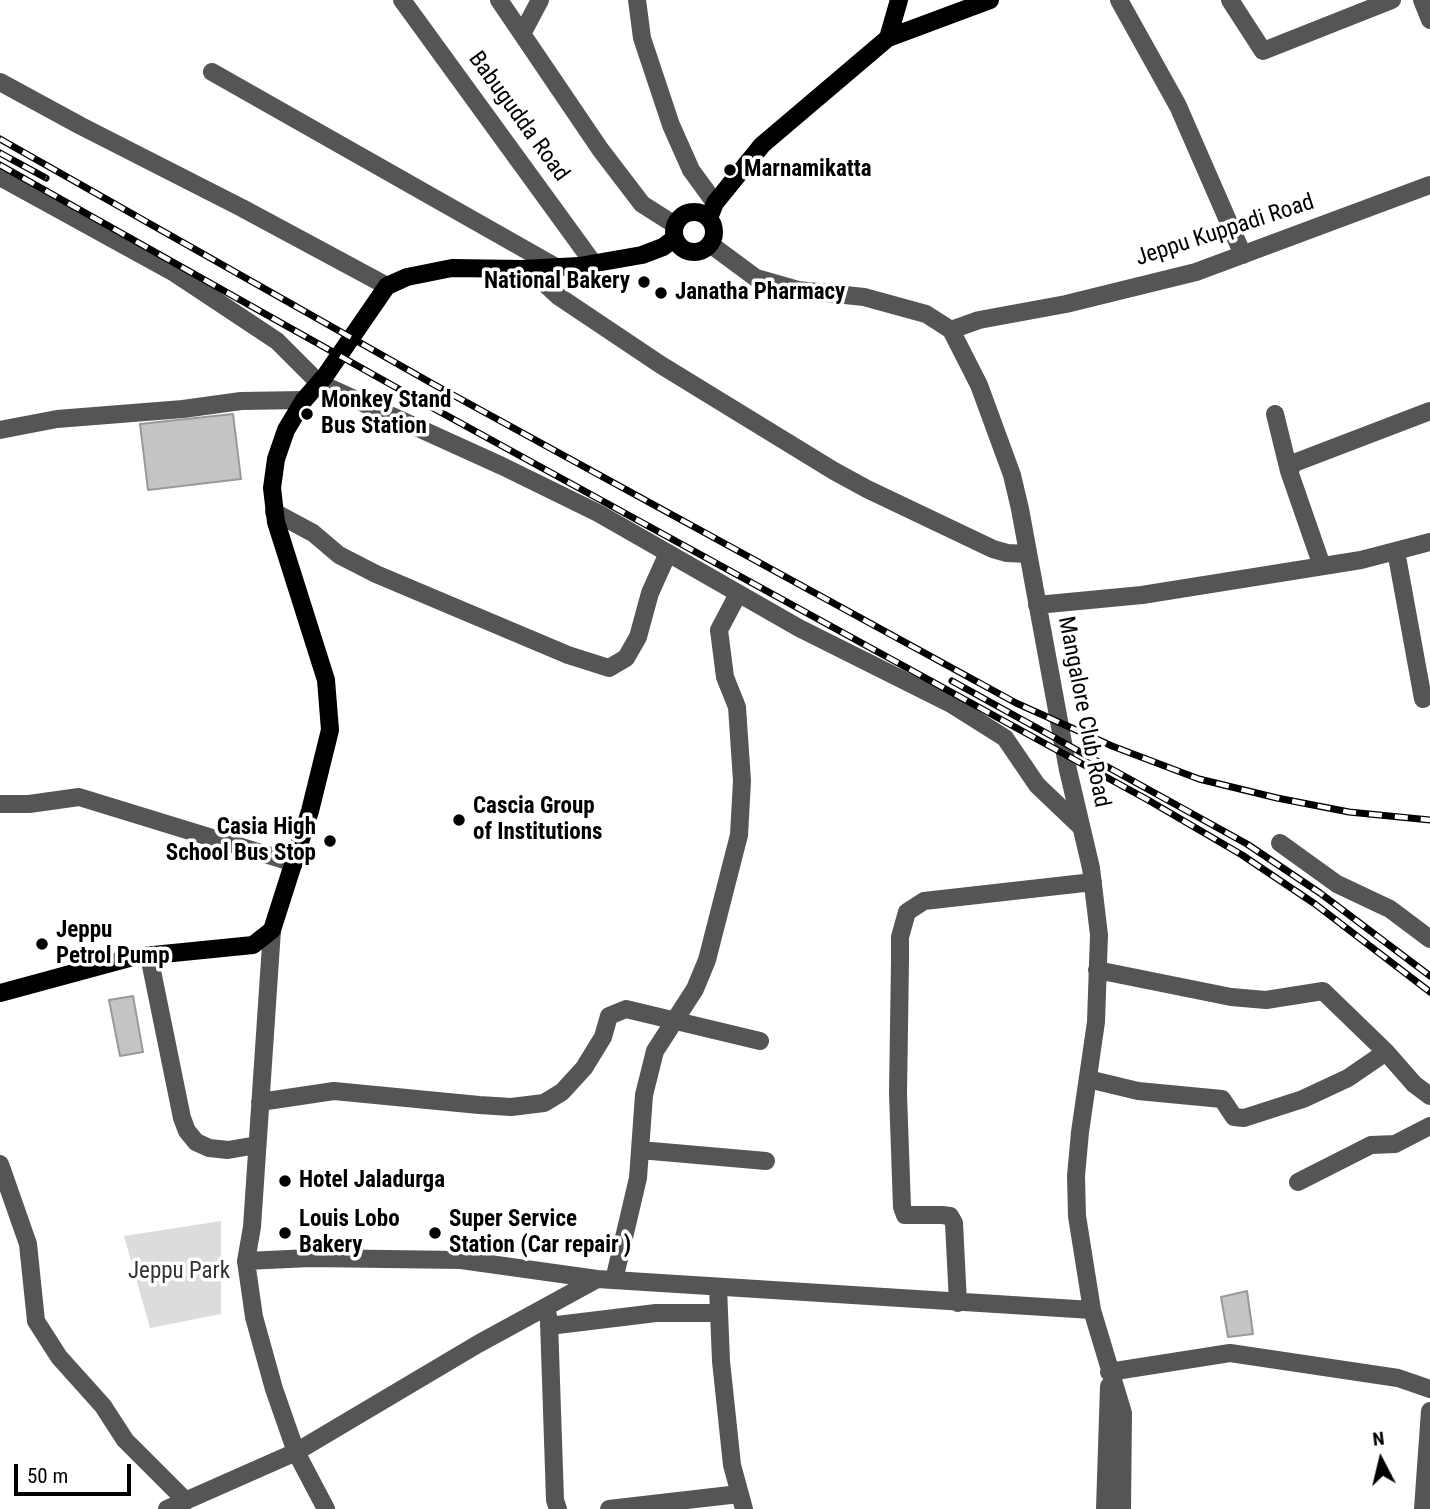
<!DOCTYPE html>
<style>
body{margin:0}
#map{position:relative;width:1430px;height:1509px;overflow:hidden;background:#fff;font-family:"Roboto Condensed",sans-serif}
canvas{display:block}
.north{position:absolute;left:1346px;top:1425px;width:70px;height:70px;-webkit-text-stroke:5px #fff;paint-order:stroke;rotate:353deg;font-size:19px;font-weight:700;line-height:28px;text-align:center;color:#000}
.north::after{content:'';display:block;margin:auto;width:24px;height:32px;background:#000;clip-path:polygon(50% 0,100% 100%,50% 72%,0 100%)}
.scale{position:absolute;left:14px;top:1464px;width:117px;height:32px;box-sizing:border-box;border:4px solid #000;border-top:0;padding-left:9px;font-size:21px;line-height:24px;white-space:nowrap;color:#000;-webkit-text-stroke:5px #fff;paint-order:stroke}
</style>
<div id="map">
<canvas width="1430" height="1509"></canvas>
<div class="north">N</div>
<div class="scale">50 m</div>
</div>
<script>
const ctx = document.querySelector('canvas').getContext('2d');
ctx.lineJoin = 'round';
function paint(path, color) {
  ctx.fillStyle = color;
  ctx.fill(path, 'evenodd');
}
function toPath(rows) {
  const path = new Path2D();
  for (const r of rows) {
    if (r.length === 3) {
      path.moveTo(r[0] + r[2], r[1]);
      path.arc(r[0], r[1], r[2], 0, 2 * Math.PI);
      continue;
    }
    path.moveTo(r[0], r[1]);
    for (let i = 2; i < r.length; i += 2) path.lineTo(r[i], r[i + 1]);
  }
  return path;
}
function strokePath(path, color, width, dash) {
  ctx.strokeStyle = color;
  ctx.lineWidth = width;
  ctx.lineCap = dash ? 'butt' : 'round';
  ctx.setLineDash(dash || []);
  ctx.stroke(path);
}
function label(font, color, halo, rows, align = 'center') {
  ctx.font = font + ' "Roboto Condensed",sans-serif';
  ctx.lineWidth = 7;
  ctx.setLineDash([]);
  ctx.textBaseline = 'middle';
  ctx.strokeStyle = halo;
  ctx.fillStyle = color;
  for (const [text, x, y, turn = 0] of rows) {
    ctx.save();
    ctx.translate(x, y);
    ctx.rotate((+turn || 0) * Math.PI / 180);
    ctx.textAlign = isNaN(turn) ? turn : align;
    if (halo) ctx.strokeText(text, 0, 0);
    ctx.fillText(text, 0, 0);
    ctx.restore();
  }
}
paint(toPath([
 [221,1221,221,1314,150,1328,124,1236]
]), '#dcdcdc');
const building = toPath([
 [233,414,241,479,148,490,140,424,233,414],
 [133,996,143,1052,120,1056,109,1000,133,996],
 [1247,1291,1253,1334,1228,1337,1221,1297,1247,1291]
]);
paint(building, '#c4c4c4');
strokePath(building, '#999', 2);
strokePath(toPath([
 [402,0,594,264],
 [499,0,600,149,642,204,675,225],
 [637,0,642,38,671,125,691,170,715,203],
 [1119,0,1178,106,1243,255],
 [1230,0,1263,51,1392,0],
 [1422,0,1430,20],
 [522,34,540,0],
 [212,72,556,267],
 [0,82,81,126,242,208,387,286],
 [0,177,173,272,277,341,319,383,502,466,598,513,799,628,951,704,1005,738,1037,785,1081,827],
 [710,244,756,278,798,290,864,297,926,314,951,330,979,385,1012,475,1020,509,1068,770,1091,868,1099,935,1096,1022,1080,1132,1076,1176,1077,1216,1092,1310,1123,1413,1122,1509],
 [529,269,558,296,661,365,834,471,867,489,993,549,1007,553,1028,554],
 [951,330,979,320,1066,304,1196,272,1430,185],
 [1275,414,1289,471],
 [0,430,57,419,183,409,241,401,304,400],
 [274,512,313,533,339,555,376,574,568,655,609,668,626,658,638,637,650,593,668,553],
 [1396,551,1423,699],
 [1322,566,1289,471,1294,463,1430,411],
 [1037,605,1142,595,1361,560,1430,542],
 [0,804,29,804,79,797,294,863],
 [1280,843,1337,884,1390,909,1430,939],
 [272,930,252,1227,246,1261,254,1317,274,1389,296,1452,326,1509],
 [149,956,182,1118,187,1131,196,1142,209,1148,228,1150,257,1145],
 [1097,970,1231,997,1266,1000,1323,991,1386,1052,1414,1084,1430,1096],
 [1088,1079,1138,1091,1222,1099,1234,1117,1244,1118,1303,1099,1348,1078,1386,1052],
 [260,1102,334,1091,479,1105,511,1107,544,1103,562,1092,584,1068,603,1037,609,1016,626,1009,760,1041],
 [640,1150,766,1161],
 [0,1164,28,1244,36,1321,59,1357,103,1406,125,1440,186,1501],
 [1298,1182,1371,1145,1395,1144,1430,1126],
 [246,1261,310,1258,461,1260,597,1279],
 [614,1280,638,1178,644,1095,655,1051,695,989,707,960,739,835,742,781,737,707,725,677,719,630,738,594],
 [718,1287,721,1361,732,1465,744,1509],
 [958,1303,954,1223,950,1216,942,1215,905,1215,902,1207,898,1094,900,961,900,937,907,912,924,901,1093,882],
 [546,1307,549,1321,555,1500,558,1509],
 [549,1326,656,1313,719,1313],
 [1109,1372,1230,1353,1398,1378,1430,1389],
 [167,1509,296,1452,478,1344,597,1279,1092,1310],
 [609,1509,739,1494],
 [1105,1509,1109,1386],
 [1423,1509,1430,1411]
]), '#555', 18);
strokePath(toPath([
 [888,38,899,0],
 [694,232,20],
 [709,218,715,203,762,145,888,38,990,0],
 [0,993,133,957,253,945,272,930,310,811,330,730,326,680,276,522,272,488,276,459,286,430,304,400,325,376,387,286,407,277,452,268,522,269,579,266,642,255,663,247,675,238]
]), '#000', 18);
const rail = toPath([
 [0,139,433,384,1016,703,1112,746,1199,779,1277,798,1349,812,1430,820],
 [0,153,46,178],
 [0,165,422,402,1148,800,1242,855,1315,904,1430,992],
 [952,681,1247,844,1320,893,1430,976]
]);
strokePath(rail, '#000', 7);
strokePath(rail, '#fff', 4.5, [13]);
for (const [x, y, r, color] of [
 [730,170,7,"#000"],
 [644,282,7,"#000"],
 [661,293,7,"#000"],
 [307,414,7,"#000"],
 [459,820,7,"#000"],
 [330,841,7,"#000"],
 [42,944,7,"#000"],
 [285,1181,7,"#000"],
 [285,1233,7,"#000"],
 [435,1233,7,"#000"]
]) {
  const dot = new Path2D();
  dot.arc(x, y, r, 0, 2 * Math.PI);
  ctx.fillStyle = color;
  ctx.fill(dot);
  strokePath(dot, '#fff', 2.5);
}
label('23px', '#000', '#fff', [
 ["Babugudda Road",518,117,54],
 ["Jeppu Kuppadi Road",1225,231,-18],
 ["Mangalore Club Road",1083,712,79]
]);
label('bold 23px', '#000', '#fff', [
 ["Marnamikatta",744,170],
 ["National Bakery",630,282,"right"],
 ["Janatha Pharmacy",675,293],
 ["Monkey Stand",321,401],
 ["Bus Station",321,427],
 ["Cascia Group",473,807],
 ["of Institutions",473,833],
 ["Casia High",316,828,"right"],
 ["School Bus Stop",316,854,"right"],
 ["Jeppu",56,931],
 ["Petrol Pump",56,957],
 ["Hotel Jaladurga",299,1181],
 ["Louis Lobo",299,1220],
 ["Bakery",299,1246],
 ["Super Service",449,1220],
 ["Station (Car repair )",449,1246]
], 'left');
label('23px', '#333', '#fff', [
 ["Jeppu Park",179,1272]
]);
</script>
